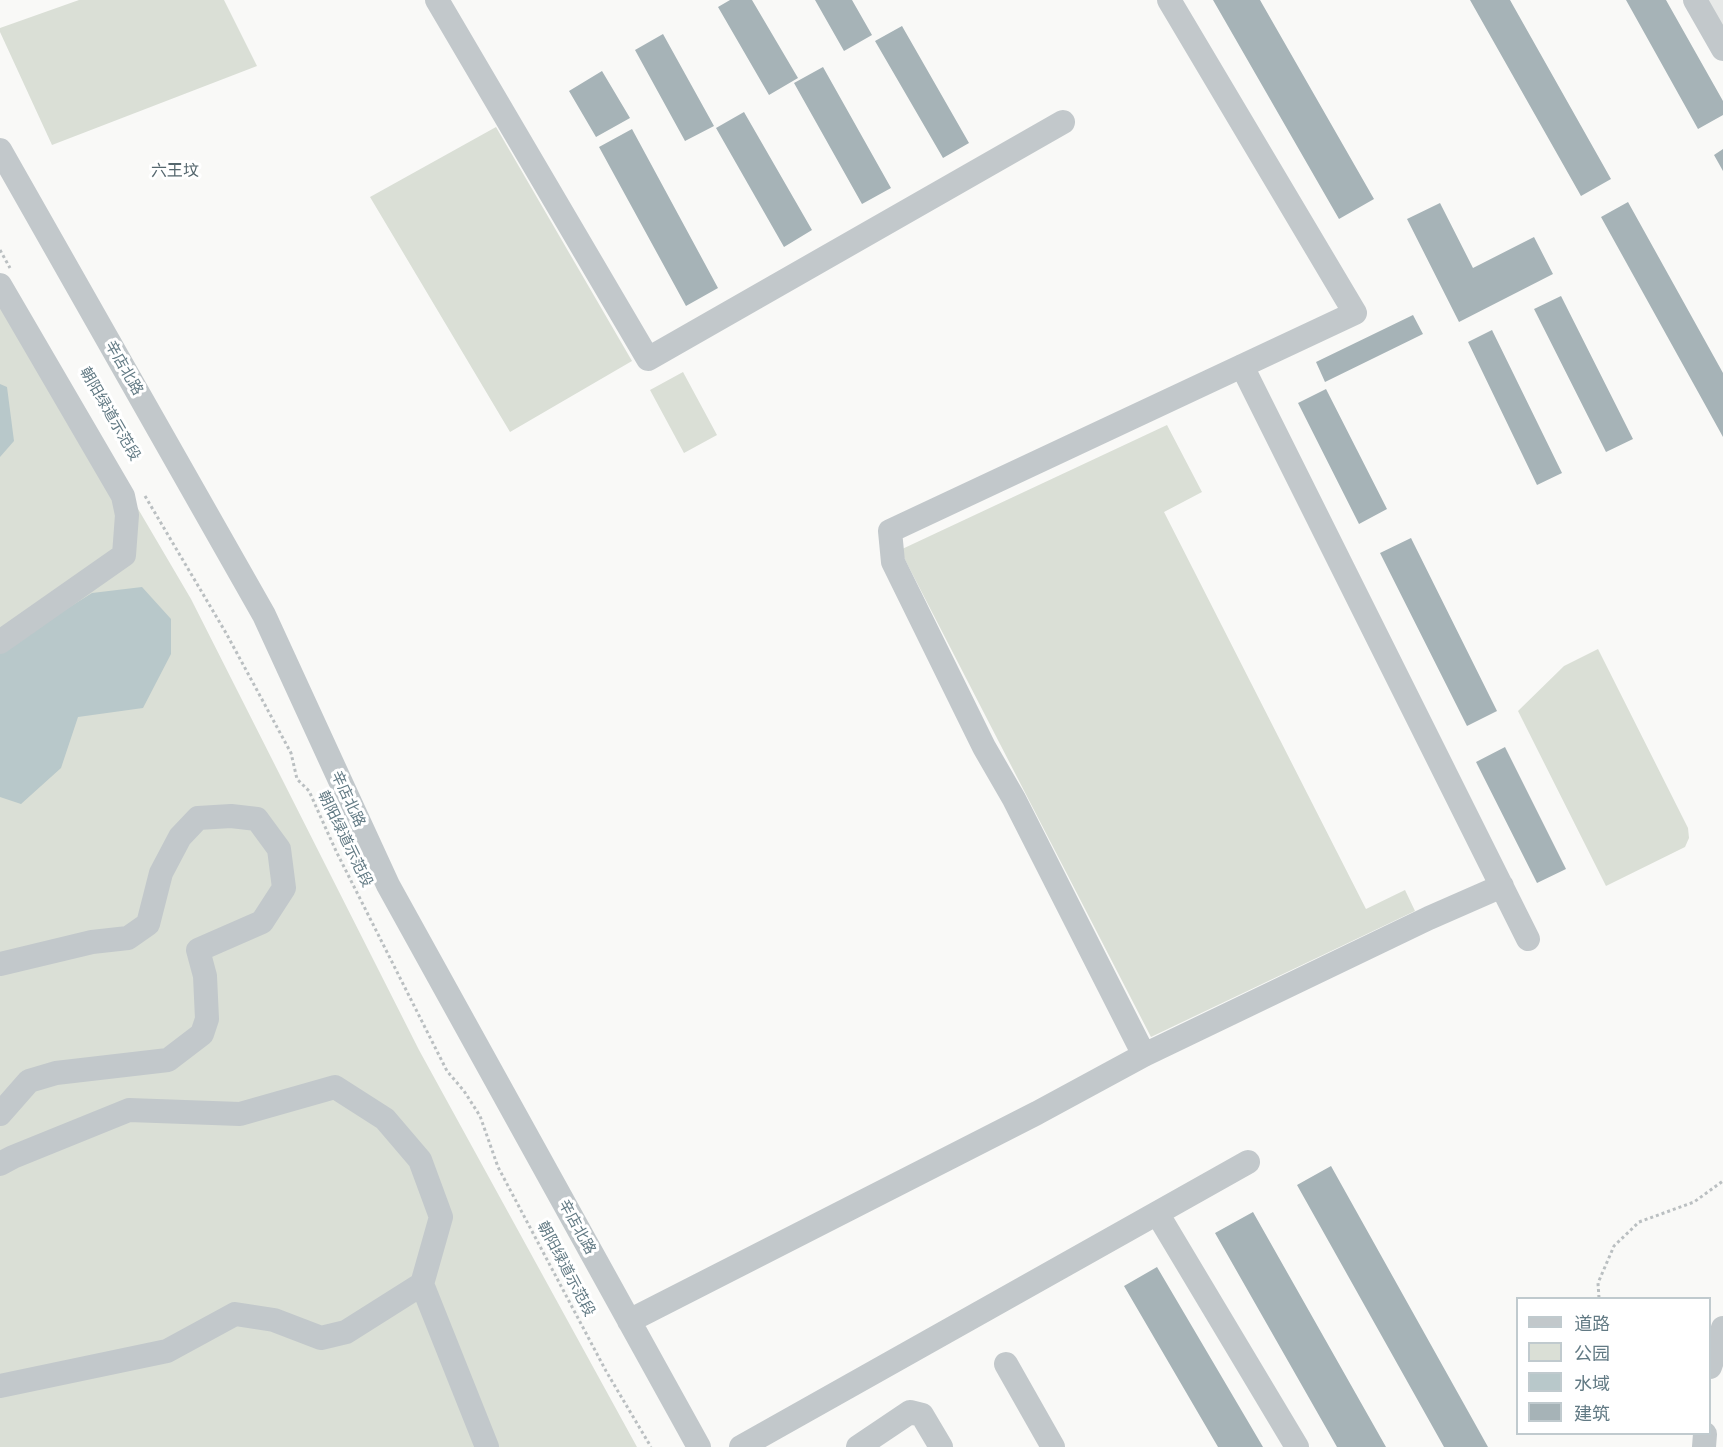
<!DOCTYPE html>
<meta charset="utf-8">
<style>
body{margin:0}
#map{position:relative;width:1723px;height:1447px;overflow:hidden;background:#f9f9f7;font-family:Inter,"Noto Sans SC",sans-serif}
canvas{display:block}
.legend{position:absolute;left:1516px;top:1297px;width:195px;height:138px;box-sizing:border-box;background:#fff;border:2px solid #c0cace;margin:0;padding:8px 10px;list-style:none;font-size:18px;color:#627a84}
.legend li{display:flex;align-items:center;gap:12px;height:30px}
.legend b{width:30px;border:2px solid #c0cace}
</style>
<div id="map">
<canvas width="1723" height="1447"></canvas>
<ul class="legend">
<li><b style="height:8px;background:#c2c8cb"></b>道路</li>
<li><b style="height:16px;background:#dadfd6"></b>公园</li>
<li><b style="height:16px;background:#b8c8ca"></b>水域</li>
<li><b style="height:16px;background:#a6b3b7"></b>建筑</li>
</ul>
</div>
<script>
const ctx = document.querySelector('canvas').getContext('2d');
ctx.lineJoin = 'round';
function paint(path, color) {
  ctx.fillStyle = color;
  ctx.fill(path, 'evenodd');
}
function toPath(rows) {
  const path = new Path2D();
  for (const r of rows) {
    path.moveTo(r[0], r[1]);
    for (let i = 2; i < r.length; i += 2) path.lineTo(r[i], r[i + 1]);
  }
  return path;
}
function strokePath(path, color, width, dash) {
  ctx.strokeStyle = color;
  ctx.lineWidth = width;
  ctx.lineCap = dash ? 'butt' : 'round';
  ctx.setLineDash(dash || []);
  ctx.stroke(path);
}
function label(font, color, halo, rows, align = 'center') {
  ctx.font = font + ' Inter,"Noto Sans SC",sans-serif';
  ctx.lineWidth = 6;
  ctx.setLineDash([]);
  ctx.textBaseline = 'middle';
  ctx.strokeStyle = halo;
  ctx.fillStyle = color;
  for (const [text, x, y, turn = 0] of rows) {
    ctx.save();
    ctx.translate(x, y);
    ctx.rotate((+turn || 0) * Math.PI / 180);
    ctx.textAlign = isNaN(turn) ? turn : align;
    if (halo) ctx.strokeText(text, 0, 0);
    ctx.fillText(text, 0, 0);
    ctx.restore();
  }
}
paint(toPath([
 [1707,0,1723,0,1723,29]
]), '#e7e9e8');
paint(toPath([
 [79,0,224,0,257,66,52,145,0,32,0,28],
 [496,127,632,361,510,432,370,197],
 [0,274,191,599,419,1050,637,1447,0,1447],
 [683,372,717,435,684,453,650,390],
 [1167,425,1202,492,1164,512,1366,909,1405,890,1415,911,1151,1037,900,550],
 [1598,649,1688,828,1689,838,1685,847,1606,886,1518,711,1564,666]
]), '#dadfd6');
paint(toPath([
 [0,384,7,387,14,441,0,457],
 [142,587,171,619,171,654,143,708,78,717,61,768,21,804,0,797,0,651,92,593]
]), '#b8c8ca');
paint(toPath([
 [730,0,752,0,798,78,769,95,718,7],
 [815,0,852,0,872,35,844,51],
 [1213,0,1260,0,1374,199,1339,219],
 [1470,0,1510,0,1611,179,1581,196],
 [1626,0,1666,0,1723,101,1723,115,1698,129],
 [902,26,969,143,943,158,875,41],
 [663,34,714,126,685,141,635,50],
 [823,67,891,188,862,204,794,83],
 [602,71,630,118,596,137,569,91],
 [744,112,812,230,784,247,716,128],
 [632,129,718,288,686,306,599,147],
 [1723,149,1723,171,1714,155],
 [1628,202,1723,373,1723,437,1601,217],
 [1440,203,1473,268,1534,237,1553,274,1459,322,1407,219],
 [1561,296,1633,439,1606,452,1534,309],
 [1413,315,1423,334,1325,382,1316,362],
 [1492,330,1562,473,1537,485,1468,342],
 [1326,389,1387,509,1359,524,1298,403],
 [1411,538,1497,711,1467,726,1380,553],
 [1505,747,1566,869,1537,883,1476,762],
 [1331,1166,1488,1447,1444,1447,1297,1185],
 [1253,1212,1386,1447,1337,1447,1215,1233],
 [1157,1267,1263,1447,1218,1447,1124,1286]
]), '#a6b3b7');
strokePath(toPath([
 [0,250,10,268],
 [145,496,226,633,291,753,297,779,309,791,336,851,447,1071,464,1091,480,1116,498,1167,606,1371,651,1447],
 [1599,1298,1598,1283,1614,1246,1639,1222,1694,1202,1723,1181]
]), '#babfc1', 3, [3, 3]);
strokePath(toPath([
 [437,0,648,359,1063,122],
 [1695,0,1723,49],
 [0,150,264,615,388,885,699,1447],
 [0,285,123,496,127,515,124,555,0,642],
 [1242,366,1528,939],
 [0,964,92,942,128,938,148,924,161,873,180,837,198,818,231,816,257,819,279,849,284,888,262,922,198,950,205,976,207,1019,202,1034,168,1060,56,1073,29,1081,0,1114],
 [1144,1055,1014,799,984,747,893,562,890,531,1355,313,1169,0],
 [0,1164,13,1157,129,1110,240,1114,335,1087,385,1119,420,1160,441,1217,422,1284,346,1332,321,1338,274,1320,235,1314,167,1351,0,1386],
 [1157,1213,1297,1447],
 [422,1284,487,1447],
 [629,1321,1037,1113,1144,1055,1429,918,1502,886],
 [1006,1364,1053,1447],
 [1710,1367,1723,1328],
 [741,1447,1248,1162],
 [858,1447,910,1412,922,1415,941,1447],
 [1704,1447,1705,1434]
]), '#c2c8cb', 24);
label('15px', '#627a84', '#fff', [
 ["辛店北路",124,368,60],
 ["朝阳绿道示范段",110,414,60],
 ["辛店北路",348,799,65],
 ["朝阳绿道示范段",345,839,64],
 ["辛店北路",577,1227,61],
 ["朝阳绿道示范段",566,1269,62]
]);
label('16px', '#55676e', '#fff', [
 ["六王坟",175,171]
]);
</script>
